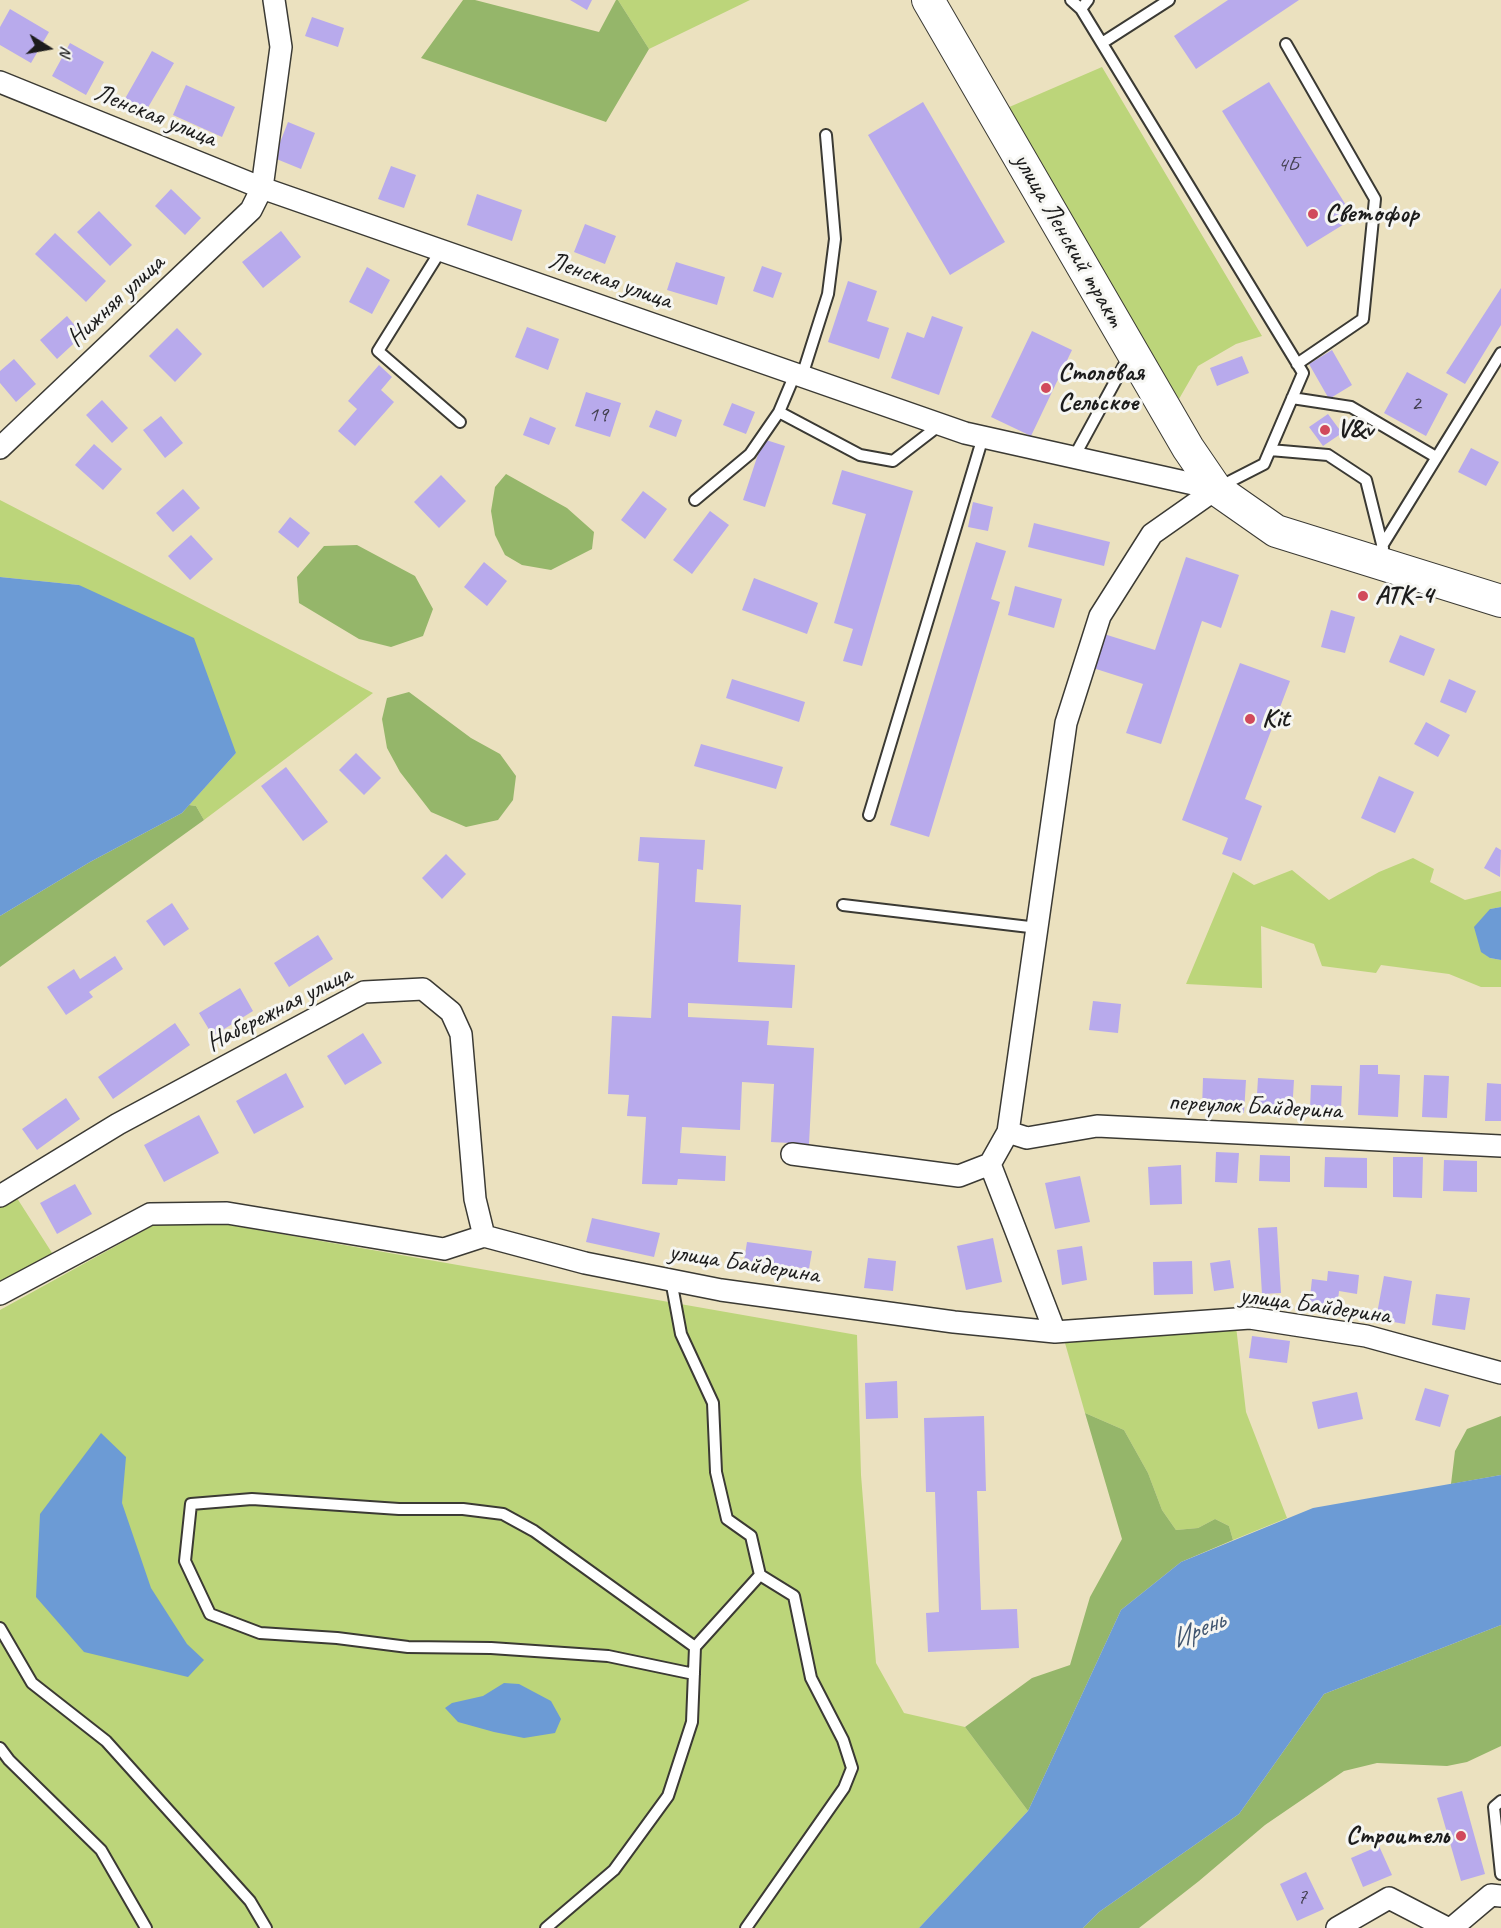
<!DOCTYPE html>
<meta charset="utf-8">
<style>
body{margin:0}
#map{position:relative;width:1501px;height:1928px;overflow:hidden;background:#ebe1bf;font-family:Caveat,sans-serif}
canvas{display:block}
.north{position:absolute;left:18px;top:18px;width:60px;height:60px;-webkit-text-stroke:4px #f6f6f2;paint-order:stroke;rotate:101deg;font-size:16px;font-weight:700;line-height:24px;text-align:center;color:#1c1c1c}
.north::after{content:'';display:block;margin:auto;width:21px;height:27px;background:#1c1c1c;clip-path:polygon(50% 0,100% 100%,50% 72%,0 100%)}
</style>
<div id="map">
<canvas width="1501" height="1928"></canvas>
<div class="north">N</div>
</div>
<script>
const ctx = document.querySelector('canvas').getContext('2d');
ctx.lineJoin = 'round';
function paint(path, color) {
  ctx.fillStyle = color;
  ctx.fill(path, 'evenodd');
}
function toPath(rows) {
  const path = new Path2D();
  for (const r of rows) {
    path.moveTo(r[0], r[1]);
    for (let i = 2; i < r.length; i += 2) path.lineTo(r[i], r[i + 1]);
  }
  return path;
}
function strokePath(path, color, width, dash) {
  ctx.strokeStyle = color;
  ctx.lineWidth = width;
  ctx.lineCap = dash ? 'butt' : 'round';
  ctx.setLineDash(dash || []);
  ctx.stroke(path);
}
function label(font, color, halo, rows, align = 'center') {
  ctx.font = font + ' Caveat,sans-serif';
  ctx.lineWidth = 6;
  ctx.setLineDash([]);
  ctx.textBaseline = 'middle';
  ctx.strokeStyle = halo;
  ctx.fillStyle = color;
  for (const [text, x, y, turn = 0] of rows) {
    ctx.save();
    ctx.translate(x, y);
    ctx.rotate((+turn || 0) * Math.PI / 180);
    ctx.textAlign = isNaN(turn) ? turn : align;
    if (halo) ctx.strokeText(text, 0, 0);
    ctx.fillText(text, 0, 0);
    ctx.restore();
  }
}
paint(toPath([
 [618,0,750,0,649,49],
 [1102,67,1262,336,1236,344,1198,366,1179,399,1013,126,1007,108],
 [0,500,176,591,373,693,204,820,196,806,189,805,236,753,79,585,0,577],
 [1413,858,1434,869,1430,882,1465,900,1501,891,1501,907,1490,909,1490,958,1501,960,1501,987,1481,987,1449,974,1381,965,1376,973,1322,966,1314,944,1261,926,1262,988,1186,984,1233,872,1254,885,1292,870,1329,900,1379,872],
 [15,1195,54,1256,0,1286,0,1204],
 [224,1224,857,1335,861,1475,876,1663,904,1713,965,1727,1028,1811,919,1928,0,1928,0,1310,154,1225],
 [1236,1326,1246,1412,1287,1518,1233,1540,1229,1526,1215,1519,1198,1528,1176,1530,1162,1510,1148,1473,1124,1430,1085,1413,1065,1343]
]), '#bcd57a');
paint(toPath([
 [463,0,475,0,599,32,616,0,618,0,649,49,606,122,421,58],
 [506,474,567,508,594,532,592,549,551,570,522,565,505,555,495,535,491,511,495,487],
 [357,545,415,576,433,609,423,636,391,647,359,639,299,603,297,577,324,546],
 [409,692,471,738,500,754,516,776,513,800,498,820,466,827,431,812,400,772,387,748,382,719,387,698],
 [189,805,196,806,204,820,0,967,0,916,90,862,182,813],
 [1085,1413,1124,1430,1148,1473,1162,1510,1176,1530,1198,1528,1215,1519,1229,1526,1233,1540,1181,1562,1121,1610,1028,1811,965,1727,1032,1678,1070,1665,1090,1597,1122,1539],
 [1501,1416,1501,1475,1451,1484,1455,1451,1467,1429],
 [1501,1625,1501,1746,1467,1762,1447,1766,1377,1763,1344,1771,1265,1825,1199,1881,1139,1928,1083,1928,1099,1912,1239,1814,1324,1694]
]), '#95b66a');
paint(toPath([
 [0,577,79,585,194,638,236,753,182,813,90,862,0,916],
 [1501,907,1501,960,1490,958,1481,952,1474,927,1490,909],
 [101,1433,126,1457,122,1503,151,1588,187,1644,204,1660,188,1677,84,1652,36,1597,40,1514],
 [1501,1475,1501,1625,1324,1694,1239,1814,1099,1912,1083,1928,919,1928,1028,1811,1121,1610,1181,1562,1313,1508],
 [504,1683,519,1684,551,1701,561,1719,555,1733,524,1738,494,1732,458,1722,445,1708,452,1703,483,1696]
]), '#6c9bd5');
paint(toPath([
 [570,0,592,0,587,10],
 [1228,0,1299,0,1196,69,1174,36],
 [10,9,49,32,31,63,0,45,0,27],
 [312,17,344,28,338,47,305,36],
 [70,43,104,62,86,95,52,76],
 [152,51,174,63,143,116,122,104],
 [1269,82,1354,218,1307,247,1222,111],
 [186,85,235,107,222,137,173,115],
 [923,102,1005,242,950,275,868,135],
 [288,122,315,133,301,169,274,158],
 [391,166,416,175,404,208,378,199],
 [171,189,201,218,185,235,155,206],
 [477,194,522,210,512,241,467,225],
 [99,211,132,245,110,266,77,232],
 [585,224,616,236,605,264,574,252],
 [281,231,301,257,263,288,242,262],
 [55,233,106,281,86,302,35,254],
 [676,262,725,277,717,305,667,290],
 [762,266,782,273,773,298,753,291],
 [367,267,390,280,372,314,349,302],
 [848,281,877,291,867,321,889,328,879,359,828,342],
 [1501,288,1501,325,1465,384,1446,373],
 [67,316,83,335,57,359,40,340],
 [932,316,963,327,939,395,891,378,907,332,924,338],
 [527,327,559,339,548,370,515,357],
 [177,328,202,354,175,382,149,356],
 [1032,331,1072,350,1031,436,991,417],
 [1332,350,1352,385,1329,399,1309,364],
 [1242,356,1249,373,1217,386,1210,368],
 [14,359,36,384,16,402,0,383,0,371],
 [379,365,392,377,381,390,394,402,355,446,338,431,357,409,348,401],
 [1407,372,1448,394,1426,436,1384,413],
 [586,392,621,403,610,437,575,426],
 [102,400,128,428,112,443,86,415],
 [732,403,755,412,746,434,723,425],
 [656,410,682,420,676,437,649,427],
 [1328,414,1342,433,1323,446,1309,427],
 [161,416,183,443,165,458,143,430],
 [530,417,556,428,549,445,523,435],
 [763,439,785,446,765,507,743,500],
 [94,444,122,469,103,490,75,465],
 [1471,448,1499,462,1486,486,1458,472],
 [842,470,913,491,862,666,843,661,853,629,834,623,866,514,832,504],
 [441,475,466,501,439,528,414,502],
 [183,489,200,508,173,532,156,513],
 [643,491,667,509,645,539,621,520],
 [973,502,993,507,988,531,968,527],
 [710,511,729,525,692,574,673,560],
 [290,517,310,533,298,548,278,532],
 [1034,523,1110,542,1104,566,1028,547],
 [191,535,213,559,190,580,168,556],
 [976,542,1006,551,991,599,1000,602,929,837,890,825],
 [1186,557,1239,575,1221,628,1202,621,1161,744,1126,733,1143,684,1093,668,1104,634,1155,650],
 [484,562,507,581,487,606,464,587],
 [754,578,818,603,807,634,742,610],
 [1015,586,1062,599,1054,628,1008,615],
 [1331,610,1355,617,1345,653,1321,647],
 [1400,635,1435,649,1424,676,1389,662],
 [1240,663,1290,681,1245,799,1262,806,1241,861,1222,854,1228,838,1182,820],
 [732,679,805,702,799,722,726,698],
 [1449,679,1476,691,1466,713,1440,702],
 [1426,722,1450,735,1438,757,1414,744],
 [701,744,783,767,776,789,694,766],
 [356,753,381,778,364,795,339,770],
 [286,767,328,822,303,841,261,786],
 [1379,776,1414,792,1395,833,1361,818],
 [640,837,705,840,703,870,697,869,695,902,741,905,738,962,795,965,792,1008,688,1003,688,1017,769,1021,767,1045,814,1048,809,1144,771,1142,774,1084,742,1082,740,1130,682,1127,680,1153,726,1156,725,1181,678,1179,677,1185,642,1184,646,1117,627,1116,629,1095,608,1094,612,1016,651,1018,659,863,638,861],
 [1496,847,1501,850,1500,877,1484,868],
 [446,854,466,874,442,899,422,878],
 [172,903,189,929,164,946,146,921],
 [318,935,333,959,289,987,274,963],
 [115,956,123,969,89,992,93,997,66,1015,47,987,74,969,80,979],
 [240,988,253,1011,213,1036,199,1013],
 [1093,1001,1121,1004,1118,1033,1089,1030],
 [175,1023,190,1045,113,1099,98,1077],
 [363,1033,382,1063,345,1085,327,1056],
 [1360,1065,1378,1065,1378,1074,1400,1075,1398,1117,1358,1115],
 [286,1073,304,1107,254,1134,236,1101],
 [1424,1075,1449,1076,1447,1118,1422,1117],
 [1203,1078,1246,1080,1244,1113,1202,1110],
 [1258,1078,1294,1080,1292,1112,1256,1111],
 [1487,1083,1501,1084,1501,1121,1485,1121],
 [1311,1085,1342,1086,1341,1111,1310,1110],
 [66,1098,80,1119,37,1150,22,1129],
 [199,1115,219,1153,164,1182,144,1145],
 [1216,1152,1239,1153,1237,1183,1215,1182],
 [1260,1155,1290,1156,1290,1182,1259,1181],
 [1325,1157,1367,1158,1367,1188,1324,1187],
 [1393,1157,1423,1157,1422,1198,1393,1197],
 [1444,1160,1477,1161,1477,1192,1443,1191],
 [1181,1165,1182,1204,1150,1205,1148,1167],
 [1080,1176,1090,1222,1055,1229,1045,1183],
 [75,1184,92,1214,57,1234,40,1203],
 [592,1218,660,1233,654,1257,586,1242],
 [1277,1227,1281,1293,1262,1294,1258,1228],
 [993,1238,1002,1282,966,1290,957,1246],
 [747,1242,812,1251,809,1269,744,1261],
 [1082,1246,1087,1280,1062,1285,1057,1250],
 [868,1258,896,1261,893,1291,864,1288],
 [1230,1260,1234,1288,1214,1291,1210,1263],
 [1192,1261,1193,1294,1154,1295,1153,1262],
 [1328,1271,1359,1275,1357,1294,1339,1291,1337,1310,1309,1306,1312,1279,1327,1281],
 [1384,1276,1412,1281,1405,1324,1376,1319],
 [1436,1294,1470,1298,1465,1330,1432,1325],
 [1252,1336,1290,1341,1287,1363,1249,1358],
 [897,1381,898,1418,866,1419,865,1383],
 [1425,1388,1449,1395,1440,1427,1415,1420],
 [1357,1392,1363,1419,1318,1429,1312,1402],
 [984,1416,986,1491,977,1491,981,1610,1017,1609,1019,1648,928,1652,926,1613,939,1612,935,1492,926,1492,924,1418],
 [1462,1791,1485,1874,1461,1881,1437,1798],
 [1379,1846,1392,1875,1363,1887,1351,1858],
 [1306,1872,1324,1909,1297,1921,1280,1884]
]), '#b8aaec');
const lane = toPath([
 [1071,0,1081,9],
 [1088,0,1081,9,1303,373,1264,464,1219,487],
 [1102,43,1169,0],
 [1286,44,1375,199,1363,319,1297,364],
 [441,250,378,351,460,422],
 [802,376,828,294,835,239,826,135],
 [1292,398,1351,407,1436,457],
 [779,412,860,455,893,461,941,424],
 [1270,450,1328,455,1366,480,1383,548],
 [1074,457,1129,356],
 [695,500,750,454,779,412,795,374],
 [1382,546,1501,353],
 [869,815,983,437],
 [843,905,1038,928],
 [0,1628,32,1683,106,1741,250,1901,266,1928],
 [694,1674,608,1656,491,1648,408,1647,337,1638,260,1633,210,1614,185,1561,191,1504,252,1499,399,1509,463,1509,503,1514,534,1531,695,1647],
 [0,1748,9,1760,101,1850,146,1928],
 [1501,1801,1494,1807,1501,1874],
 [546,1928,614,1870,668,1796,692,1722,695,1647,760,1575,751,1536,727,1519,716,1472,713,1403,681,1334,671,1280],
 [746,1928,844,1788,852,1768,843,1740,811,1678,794,1596,760,1575]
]);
const street = toPath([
 [0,82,262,188,965,433,1216,489],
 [0,448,251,210,262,188,281,47,274,0],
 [1008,1132,1027,1138,1097,1126,1501,1146],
 [792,1154,959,1176,990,1164,1008,1132,1066,723,1100,616,1152,534,1216,489],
 [990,1164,1055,1332],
 [0,1196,118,1124,364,992,423,989,451,1012,461,1034,475,1199,484,1236],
 [0,1294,150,1214,227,1213,444,1249,484,1236,585,1263,721,1290,954,1322,1055,1332,1250,1318,1366,1336,1501,1373],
 [1337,1928,1389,1898,1447,1928],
 [1452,1928,1491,1895,1501,1896]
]);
const primary = toPath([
 [928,0,1188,448,1216,489,1276,531,1501,601]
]);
strokePath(lane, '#3b3a34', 14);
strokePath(street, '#3b3a34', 24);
strokePath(primary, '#3b3a34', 34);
strokePath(lane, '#fff', 10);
strokePath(street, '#fff', 21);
strokePath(primary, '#fff', 32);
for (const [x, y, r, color] of [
 [1313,214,6,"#d1495b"],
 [1046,388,6,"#d1495b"],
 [1325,430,6,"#d1495b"],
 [1363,596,6,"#d1495b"],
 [1250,719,6,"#d1495b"],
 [1461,1836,6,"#d1495b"]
]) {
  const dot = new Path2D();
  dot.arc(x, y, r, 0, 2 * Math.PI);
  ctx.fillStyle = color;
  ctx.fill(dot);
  strokePath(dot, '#f6f6f2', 2);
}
label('22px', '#434050', null, [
 ["4Б",1288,165],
 ["2",1416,404],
 ["19",598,415],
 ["7",1302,1897]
]);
label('26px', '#1c1c1c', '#f6f6f2', [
 ["Ленская улица",155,116,22],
 ["улица Ленский тракт",1068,240,60],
 ["Ленская улица",610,281,19],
 ["Нижняя улица",116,301,-43],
 ["Набережная улица",279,1009,-27],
 ["переулок Байдерина",1255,1107,3],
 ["улица Байдерина",744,1264,9],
 ["улица Байдерина",1315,1306,8]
]);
label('bold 26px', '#1c1c1c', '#f6f6f2', [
 ["Светофор",1325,214],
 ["Столовая",1058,373],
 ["Сельское",1058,403],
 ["V&v",1337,430],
 ["АТК-4",1375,596],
 ["Kit",1262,719],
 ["Строитель",1449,1836,"right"]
], 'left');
label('italic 27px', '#40556f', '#f6f6f2', [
 ["Ирень",1198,1631,-24]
]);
</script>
